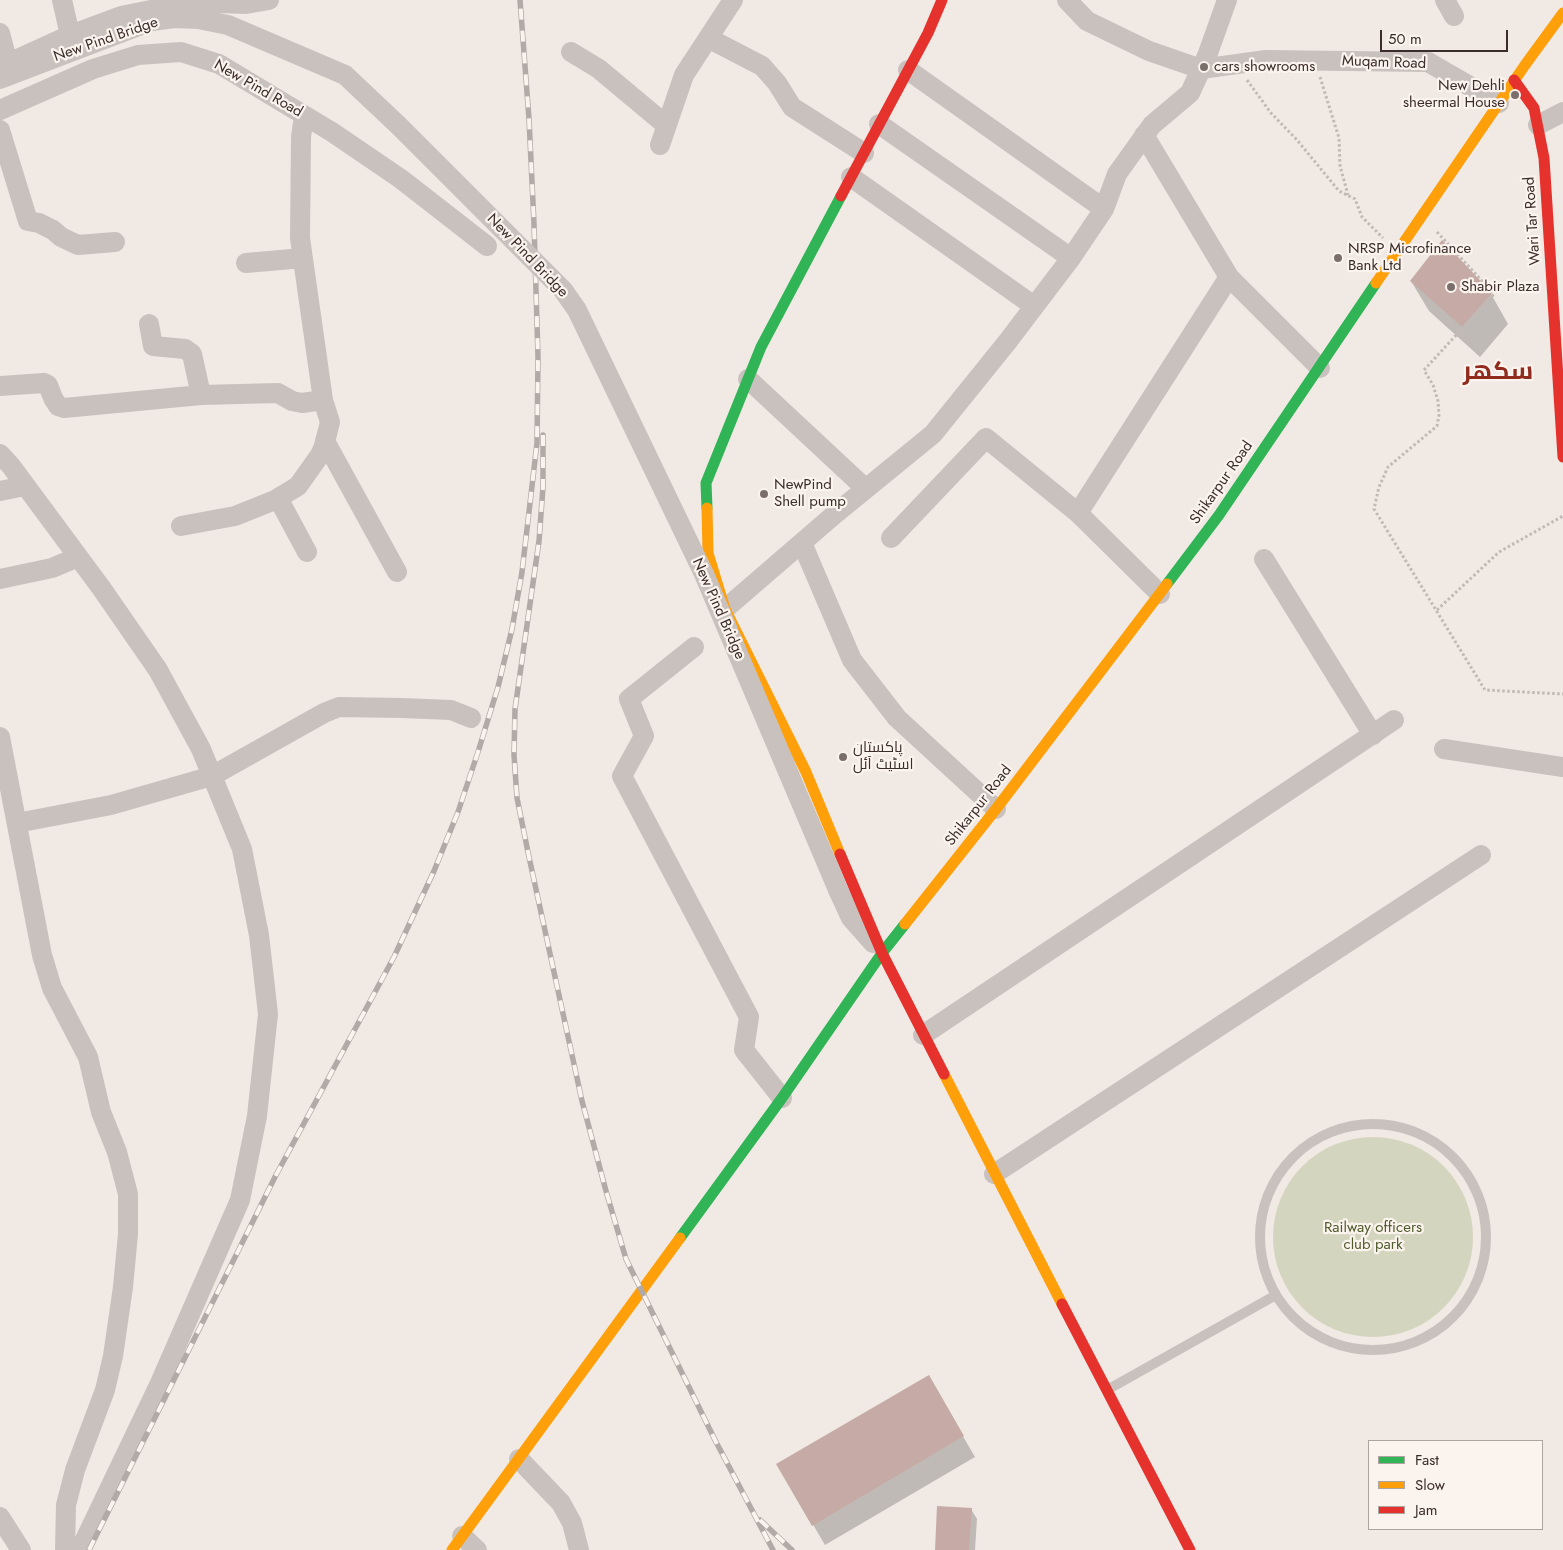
<!DOCTYPE html>
<meta charset="utf-8">
<style>
body{margin:0}
#map{position:relative;width:1563px;height:1550px;overflow:hidden;background:#f0e9e4;font-family:Jost,sans-serif}
canvas{display:block}
.legend{position:absolute;left:1368px;top:1440px;width:175px;height:90px;box-sizing:border-box;background:#fbf3ed;border:1px solid #aea49f;margin:0;padding:6px 9px;list-style:none;font-size:15px;color:#3b2d2a}
.legend li{display:flex;align-items:center;gap:10px;height:25px}
.legend b{width:25px;border:1px solid #aea49f}
.scale{position:absolute;left:1380px;top:30px;width:128px;height:22px;box-sizing:border-box;border:2px solid #3b2d2a;border-top:0;padding-left:6px;font-size:15px;line-height:18px;white-space:nowrap;color:#3b2d2a;-webkit-text-stroke:4px #fbf3ed;paint-order:stroke}
</style>
<div id="map">
<canvas width="1563" height="1550"></canvas>
<ul class="legend">
<li><b style="height:6px;background:#30b455"></b>Fast</li>
<li><b style="height:6px;background:#ff9f0a"></b>Slow</li>
<li><b style="height:6px;background:#e5322d"></b>Jam</li>
</ul>
<div class="scale">50 m</div>
</div>
<script>
const ctx = document.querySelector('canvas').getContext('2d');
ctx.lineJoin = 'round';
function paint(path, color) {
  ctx.fillStyle = color;
  ctx.fill(path, 'evenodd');
}
function toPath(rows) {
  const path = new Path2D();
  for (const r of rows) {
    if (r.length === 3) {
      path.moveTo(r[0] + r[2], r[1]);
      path.arc(r[0], r[1], r[2], 0, 2 * Math.PI);
      continue;
    }
    path.moveTo(r[0], r[1]);
    for (let i = 2; i < r.length; i += 2) path.lineTo(r[i], r[i + 1]);
  }
  return path;
}
function strokePath(path, color, width, dash) {
  ctx.strokeStyle = color;
  ctx.lineWidth = width;
  ctx.lineCap = dash ? 'butt' : 'round';
  ctx.setLineDash(dash || []);
  ctx.stroke(path);
}
function label(font, color, halo, rows, align = 'center') {
  ctx.font = font + ' Jost,Cairo,sans-serif';
  ctx.lineWidth = 4.5;
  ctx.setLineDash([]);
  ctx.textBaseline = 'middle';
  ctx.strokeStyle = halo;
  ctx.fillStyle = color;
  for (const [text, x, y, turn = 0] of rows) {
    ctx.save();
    ctx.translate(x, y);
    ctx.rotate((+turn || 0) * Math.PI / 180);
    ctx.textAlign = isNaN(turn) ? turn : align;
    if (halo) ctx.strokeText(text, 0, 0);
    ctx.fillText(text, 0, 0);
    ctx.restore();
  }
}
paint(toPath([
 [1373,1237,100]
]), '#d4d5be');
paint(toPath([
 [1411,281,1491,294,1508,324,1480,357,1429,311],
 [928,1376,975,1457,825,1545,778,1465],
 [971,1509,977,1519,975,1550,936,1550]
]), '#0003');
paint(toPath([
 [1442,240,1492,293,1462,327,1410,281],
 [929,1375,964,1436,812,1526,776,1464],
 [937,1506,972,1508,969,1550,935,1550]
]), '#c5aaa5');
strokePath(toPath([
 [1320,77,1339,138,1340,166,1348,195],
 [1247,80,1271,113,1297,140,1339,191,1355,199,1362,217,1383,238],
 [1437,232,1494,294,1424,370,1433,385,1438,401,1439,415,1437,426,1388,467,1379,487,1374,509,1485,690,1563,694],
 [1437,610,1499,552,1563,516]
]), '#c2b9b5', 3, [2.5, 2.5]);
strokePath(toPath([
 [1373,1237,113],
 [1107,1390,1276,1295]
]), '#c9c1bd', 10);
strokePath(toPath([
 [62,0,70,35],
 [1067,0,1087,21,1149,51,1201,69,1266,60,1428,62,1499,103],
 [1445,0,1454,16],
 [0,33,8,64],
 [708,38,762,66,777,83,792,107,864,153],
 [571,52,599,69,666,125],
 [0,67,70,35,121,16,171,6,219,3,246,4,269,0],
 [908,70,1104,209],
 [0,110,93,69,138,55,181,52,219,64,332,132,401,179,487,246],
 [879,124,1071,258],
 [1538,125,1563,112],
 [0,130,28,221,39,223,53,230,61,237,78,245,115,242],
 [1144,135,1229,277,1320,368],
 [660,145,684,75,733,0],
 [851,177,1034,306],
 [246,263,303,258],
 [149,324,153,346,185,349,192,354,201,395],
 [748,379,866,489],
 [0,386,44,383,48,385,53,398,58,406,64,408,201,395,278,393,292,401,302,403,323,400],
 [325,441,397,572],
 [0,454,11,466,102,589,158,670,201,749,242,849,259,935,268,1014,257,1116,240,1200,160,1383,80,1550],
 [0,491,25,486],
 [278,498,307,552],
 [181,526,235,516,275,500,298,486,320,455,324,446,330,422,323,400,300,238,301,137,304,116],
 [891,538,986,438,1078,513],
 [802,543,852,660,897,718,996,809],
 [1264,559,1373,735],
 [0,579,52,568,78,557],
 [1160,594,1078,513,1229,277],
 [725,609,835,514,933,434,1008,341,1071,258,1104,209,1117,174,1152,125,1190,93,1207,56,1227,0],
 [694,647,629,699,644,736,622,776,749,1017,744,1050,782,1098],
 [0,737,42,955,52,988,88,1057,101,1112,117,1152,128,1194,128,1234,123,1287,113,1356,105,1390,75,1470,66,1505,65,1550],
 [1444,749,1563,767],
 [17,823,111,805,212,776,324,713,339,707,402,708,451,710,471,718],
 [839,892,851,918,873,943],
 [923,1035,1394,720],
 [994,1174,1481,855],
 [519,1459,561,1503,572,1523,579,1550],
 [0,1517,21,1550],
 [462,1536,477,1550]
]), '#c9c1bd', 20);
strokePath(toPath([
 [707,508,706,483,761,347,841,196],
 [1167,584,1219,515,1376,283],
 [680,1238,782,1098,882,953,905,924]
]), '#30b455', 11);
strokePath(toPath([
 [1376,283,1525,65,1563,13],
 [707,508,708,553,725,609,806,772,840,854],
 [905,924,996,809,1167,584],
 [944,1074,1062,1304],
 [452,1550,680,1238]
]), '#ff9f0a', 11);
strokePath(toPath([
 [1514,80,1534,108,1544,158,1563,457],
 [841,196,928,33,942,0],
 [840,854,882,953,944,1074],
 [1062,1304,1190,1550]
]), '#e5322d', 11);
const rail = toPath([
 [543,435,543,487,539,541,515,709,514,755,517,798,529,857,582,1101,606,1191,626,1259,715,1440,773,1550],
 [760,1520,792,1550],
 [89,1550,276,1175,394,957,434,871,458,812,478,752,498,687,512,629,522,572,537,443,538,357,534,224,529,119,520,0]
]);
strokePath(rail, '#b1aaa7', 5.5);
strokePath(rail, '#fbf3ed', 4, [11]);
strokePath(toPath([
 [0,79,152,21,174,18,198,19,228,25,345,75,398,125,563,290,577,310,704,574,839,892]
]), '#c9c1bd', 20);
for (const [x, y, r, color] of [
 [1204,67,5,"#7a6f6b"],
 [1515,95,5,"#7a6f6b"],
 [1338,258,5,"#7a6f6b"],
 [1451,287,5,"#7a6f6b"],
 [764,494,5,"#7a6f6b"],
 [843,757,5,"#7a6f6b"]
]) {
  const dot = new Path2D();
  dot.arc(x, y, r, 0, 2 * Math.PI);
  ctx.fillStyle = color;
  ctx.fill(dot);
  strokePath(dot, '#fbf3ed', 2);
}
label('15px', '#3b2d2a', '#fbf3ed', [
 ["New Pind Bridge",106,40,-19],
 ["Muqam Road",1384,63,2],
 ["New Pind Road",258,89,30],
 ["Wari Tar Road",1533,221,-94],
 ["New Pind Bridge",527,256,46],
 ["Shikarpur Road",1222,483,-55],
 ["New Pind Bridge",718,609,66],
 ["Shikarpur Road",979,806,-52]
]);
label('15px', '#3b2d2a', '#fbf3ed', [
 ["cars showrooms",1214,67],
 ["New Dehli",1505,86,"right"],
 ["sheermal House",1505,103,"right"],
 ["NRSP Microfinance",1348,249],
 ["Bank Ltd",1348,266],
 ["Shabir Plaza",1461,287],
 ["NewPind",774,485],
 ["Shell pump",774,502],
 ["پاکستان",853,748],
 ["اسٹیٹ آئل",853,765]
], 'left');
label('15px', '#4f5b2c', '#fbf3ed', [
 ["Railway officers",1373,1228],
 ["club park",1373,1245]
]);
label('bold 25px', '#902b1d', '#fbf3ed', [
 ["سکھر",1498,373]
]);
</script>
